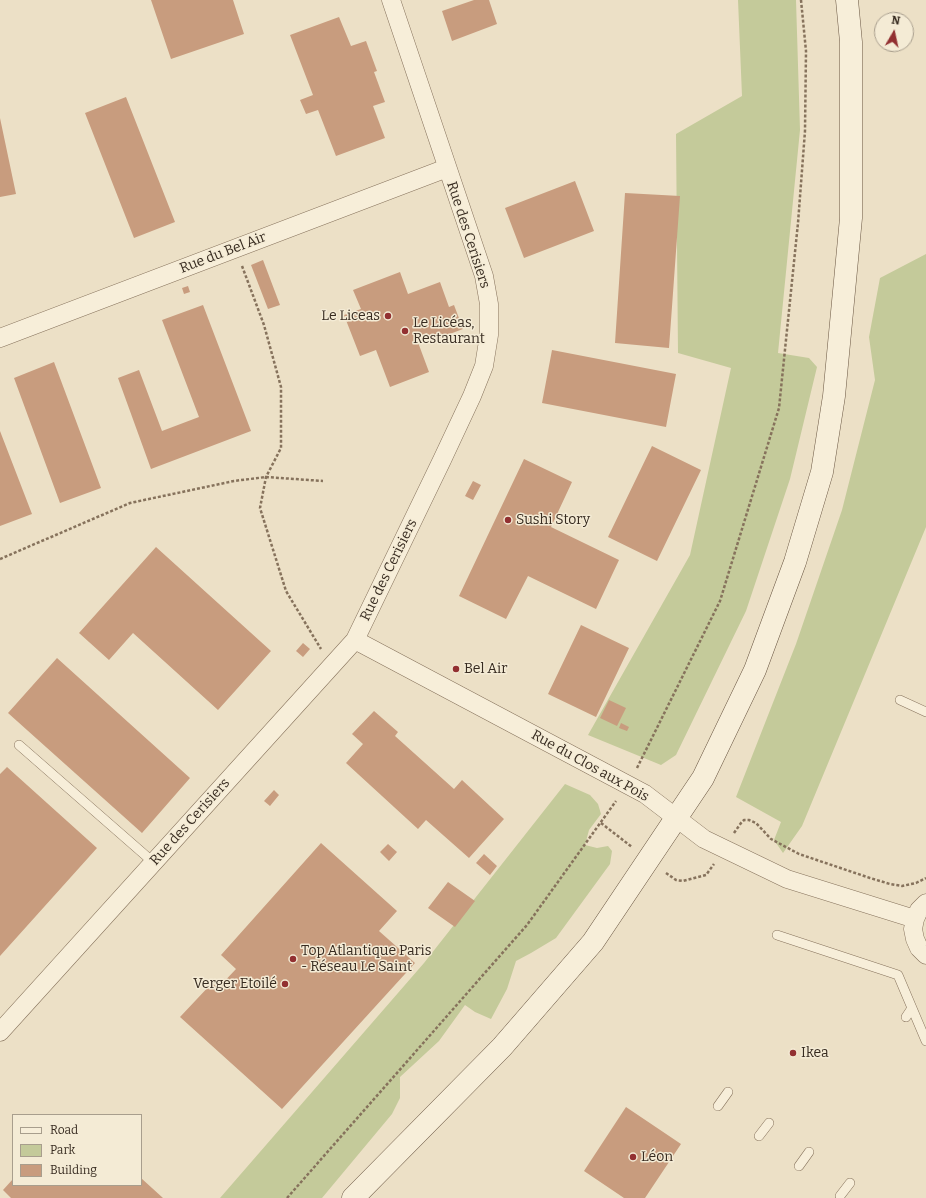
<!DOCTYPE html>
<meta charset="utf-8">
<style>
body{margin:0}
#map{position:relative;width:926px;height:1198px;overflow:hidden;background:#ece0c6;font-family:Bitter,serif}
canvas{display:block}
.legend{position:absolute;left:12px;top:1114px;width:130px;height:72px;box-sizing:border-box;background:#f4ebd5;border:1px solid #a89e8d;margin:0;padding:5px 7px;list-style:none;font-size:12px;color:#372b20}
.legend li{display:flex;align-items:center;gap:8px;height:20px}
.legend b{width:20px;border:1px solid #a89e8d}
.north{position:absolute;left:874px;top:12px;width:40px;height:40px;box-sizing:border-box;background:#f4ebd5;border:1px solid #a89e8d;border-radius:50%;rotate:9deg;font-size:11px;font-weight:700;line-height:16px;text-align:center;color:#372b20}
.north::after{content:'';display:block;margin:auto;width:14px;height:18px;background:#923031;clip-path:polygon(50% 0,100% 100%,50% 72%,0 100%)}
</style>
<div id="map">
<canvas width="926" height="1198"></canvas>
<ul class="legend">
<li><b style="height:5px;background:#f7eed9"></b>Road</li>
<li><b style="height:11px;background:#c4ca9a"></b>Park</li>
<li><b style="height:11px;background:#c89c7e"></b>Building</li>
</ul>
<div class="north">N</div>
</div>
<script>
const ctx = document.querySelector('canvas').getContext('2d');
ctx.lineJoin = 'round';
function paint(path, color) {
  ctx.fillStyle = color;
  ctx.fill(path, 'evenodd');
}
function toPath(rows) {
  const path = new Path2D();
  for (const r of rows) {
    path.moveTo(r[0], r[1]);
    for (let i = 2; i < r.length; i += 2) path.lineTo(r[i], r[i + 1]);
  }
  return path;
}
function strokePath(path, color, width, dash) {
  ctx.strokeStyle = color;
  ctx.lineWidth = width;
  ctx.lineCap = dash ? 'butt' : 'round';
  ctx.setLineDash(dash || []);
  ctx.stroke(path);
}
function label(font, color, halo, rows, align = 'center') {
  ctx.font = font + ' Bitter,serif';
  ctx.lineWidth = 3;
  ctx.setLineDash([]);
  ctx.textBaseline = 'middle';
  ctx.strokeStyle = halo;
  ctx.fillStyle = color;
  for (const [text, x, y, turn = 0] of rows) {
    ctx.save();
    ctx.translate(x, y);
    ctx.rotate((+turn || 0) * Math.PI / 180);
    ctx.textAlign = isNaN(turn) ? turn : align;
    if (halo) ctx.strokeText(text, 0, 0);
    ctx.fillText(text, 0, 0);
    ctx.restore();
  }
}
paint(toPath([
 [738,0,796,0,800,130,778,353,809,358,817,367,790,479,746,611,676,755,661,765,588,735,690,555,731,368,678,353,676,134,742,96],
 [926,254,926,527,802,826,783,853,774,840,781,822,736,797,796,644,842,510,875,380,869,337,880,278],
 [565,784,590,795,598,804,601,814,589,830,585,845,597,848,608,846,612,851,610,864,556,938,531,953,516,961,507,989,491,1019,475,1012,465,1005,439,1041,400,1077,400,1098,392,1114,322,1198,220,1198,424,963]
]), '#c4ca9a');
paint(toPath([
 [151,0,233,0,244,34,171,59],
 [474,0,489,0,497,24,452,41,442,11],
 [339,17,351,46,366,41,377,71,374,72,385,102,373,106,385,138,336,156,318,110,306,114,300,100,313,95,290,35],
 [126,97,175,222,134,238,85,113],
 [0,118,16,194,0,197],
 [575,181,594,231,524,258,505,208],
 [625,193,680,196,669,348,615,343],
 [263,260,280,305,268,309,251,265],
 [400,272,408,294,440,282,449,307,454,305,463,329,431,341,427,333,416,337,429,372,390,387,376,350,360,356,344,315,361,309,353,290],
 [188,286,190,292,184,294,182,288],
 [203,305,251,431,151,469,118,378,139,370,162,431,199,417,162,320],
 [552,350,676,374,666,427,542,403],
 [54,362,101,488,60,503,14,378],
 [0,431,32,514,0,526],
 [652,446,701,470,657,561,608,537],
 [524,459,572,482,551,527,619,560,596,609,528,576,506,619,459,596],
 [473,481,481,485,473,500,465,496],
 [156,547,271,651,218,710,133,633,109,660,79,633],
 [581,625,629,648,596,717,548,694],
 [303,643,310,649,303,657,296,651],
 [57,658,190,778,142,833,8,713],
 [609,700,626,708,617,726,600,718],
 [374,711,398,732,395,736,454,789,462,780,504,819,469,858,426,820,418,829,346,763,363,744,352,734],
 [621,723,629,727,627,731,619,728],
 [7,767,97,848,0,956,0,774],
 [274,790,279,795,270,806,264,801],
 [321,843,397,911,379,931,415,963,282,1109,180,1017,212,983,218,988,236,969,221,955],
 [388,844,397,852,389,861,380,852],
 [484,854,497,866,490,875,476,863],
 [448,882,475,901,455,927,428,908],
 [626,1107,681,1144,645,1198,624,1198,584,1171],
 [141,1178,163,1198,11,1198,3,1190,13,1179,13,1185,141,1185]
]), '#c89c7e');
const service = toPath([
 [900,700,926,712],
 [19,745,153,862],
 [777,935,898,975,926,1041],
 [906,1017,912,1008],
 [718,1106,728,1092],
 [759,1136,769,1123],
 [799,1166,809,1152],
 [840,1196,850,1183]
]);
const minor = toPath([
 [0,338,447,168],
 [355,640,645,794,704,839,787,879,915,919],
 [926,903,919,910,915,919,913,929,915,939,919,948,926,955],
 [0,1032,355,640,442,460,472,396,484,366,489,335,489,304,484,276,391,0]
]);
const secondary = toPath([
 [353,1198,502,1047,593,942,703,778,755,670,795,562,822,472,834,396,851,218,851,42,847,0]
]);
strokePath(service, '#86725c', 10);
strokePath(minor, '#86725c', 19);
strokePath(secondary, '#685440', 23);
strokePath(toPath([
 [242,266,264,325,281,387,281,448,266,477,260,508,286,591,321,649],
 [0,559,130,503,234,481,266,477,323,481],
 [637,768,720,601,779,408,798,223,805,131,806,51,801,0],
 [601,823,632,847],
 [734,833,741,823,744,820,749,820,756,823,771,839,799,854,870,878,890,884,902,886,916,883,926,878],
 [666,873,676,880,683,881,706,875,714,864],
 [287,1198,527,925,616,801]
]), '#86725c', 2.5, [3, 2]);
strokePath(service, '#f7eed9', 9);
strokePath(minor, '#f7eed9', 18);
strokePath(secondary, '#f7eed9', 22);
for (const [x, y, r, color] of [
 [388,316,4,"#923031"],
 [405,331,4,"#923031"],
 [508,520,4,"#923031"],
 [456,669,4,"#923031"],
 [293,959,4,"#923031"],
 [285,984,4,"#923031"],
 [793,1053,4,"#923031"],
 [633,1157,4,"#923031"]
]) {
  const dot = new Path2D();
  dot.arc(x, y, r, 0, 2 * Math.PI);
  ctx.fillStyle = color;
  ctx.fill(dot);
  strokePath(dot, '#f4ebd5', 1.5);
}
label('14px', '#372b20', '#f4ebd5', [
 ["Rue des Cerisiers",468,235,72],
 ["Rue du Bel Air",223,253,-21],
 ["Rue des Cerisiers",389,570,-64],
 ["Rue du Clos aux Pois",590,766,29],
 ["Rue des Cerisiers",190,822,-48]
]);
label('14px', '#372b20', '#f4ebd5', [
 ["Le Liceas",380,316,"right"],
 ["Le Licéas,",413,323],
 ["Restaurant",413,339],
 ["Sushi Story",516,520],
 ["Bel Air",464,669],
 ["Top Atlantique Paris",301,951],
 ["- Réseau Le Saint",301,967],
 ["Verger Etoilé",277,984,"right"],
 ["Ikea",801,1053],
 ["Léon",641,1157]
], 'left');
</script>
